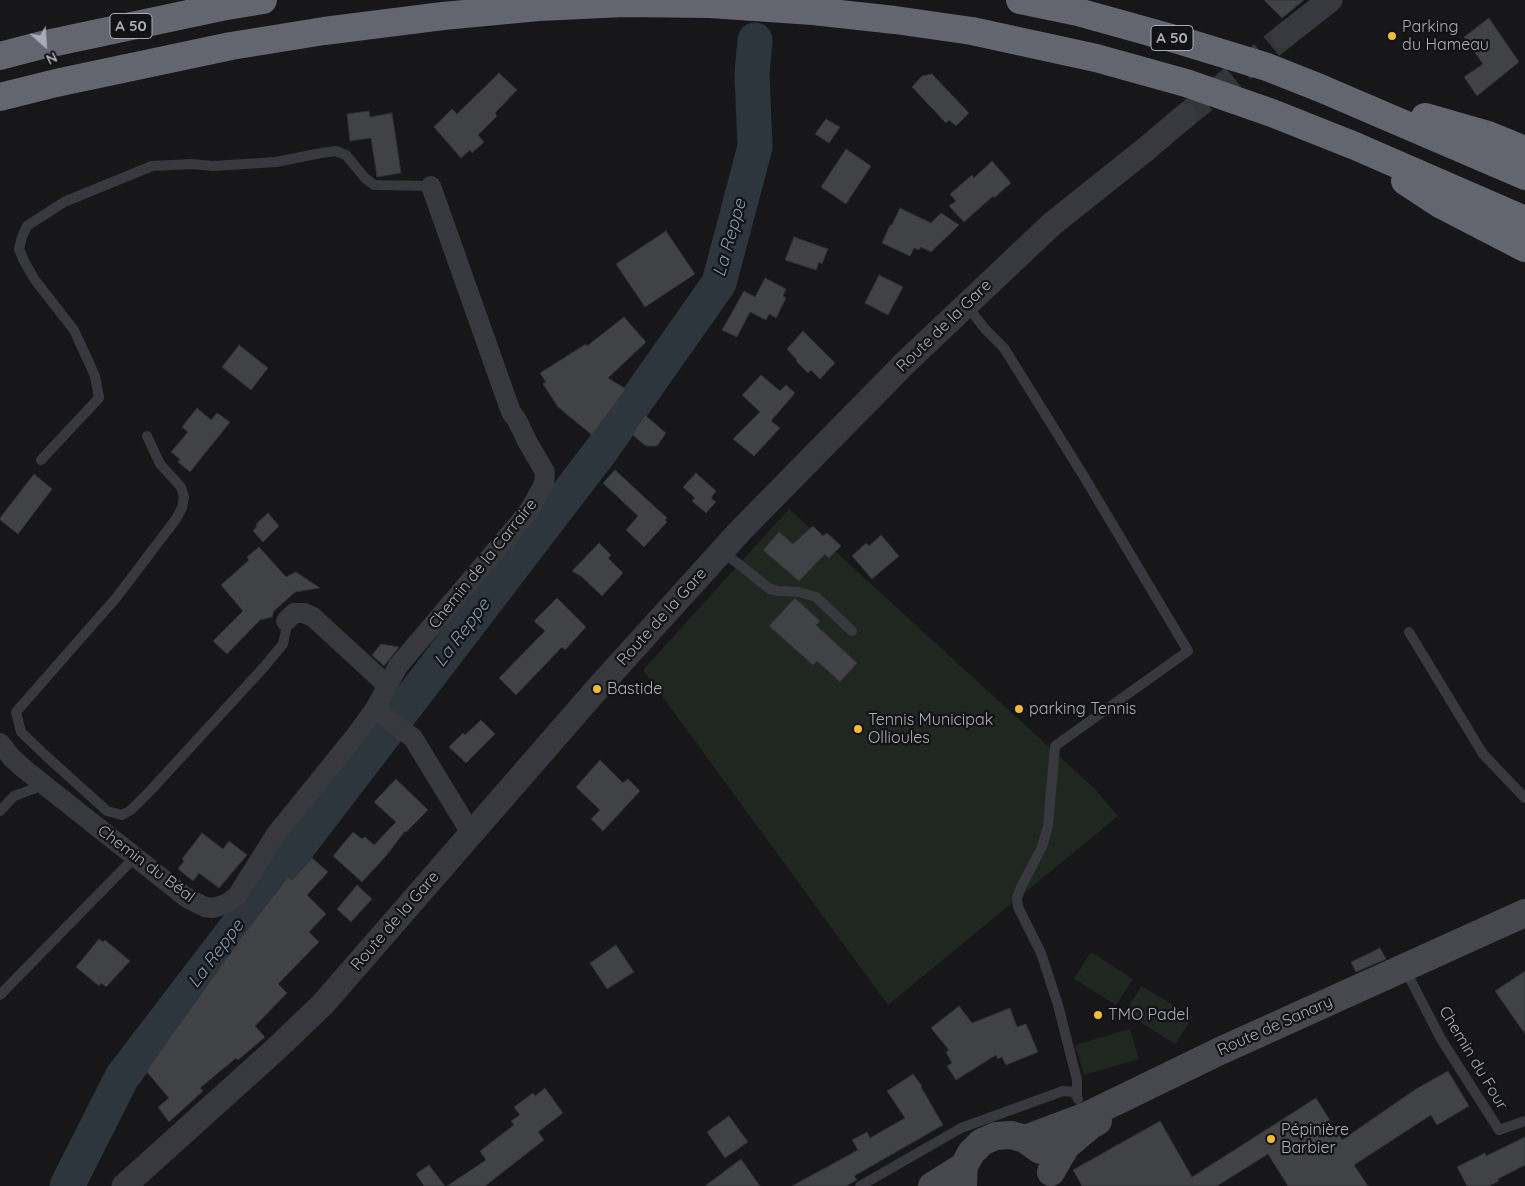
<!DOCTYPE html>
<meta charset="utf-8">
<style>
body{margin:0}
#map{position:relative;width:1525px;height:1186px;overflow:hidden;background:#171719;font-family:Quicksand,sans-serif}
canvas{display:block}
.north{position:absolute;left:20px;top:20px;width:50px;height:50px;-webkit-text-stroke:4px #121214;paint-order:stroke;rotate:154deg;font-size:14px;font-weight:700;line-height:20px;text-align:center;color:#a9adb9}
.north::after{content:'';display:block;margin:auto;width:18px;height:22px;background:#a9adb9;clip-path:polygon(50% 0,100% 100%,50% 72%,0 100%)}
</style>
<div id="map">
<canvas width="1525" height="1186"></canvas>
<div class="north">N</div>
</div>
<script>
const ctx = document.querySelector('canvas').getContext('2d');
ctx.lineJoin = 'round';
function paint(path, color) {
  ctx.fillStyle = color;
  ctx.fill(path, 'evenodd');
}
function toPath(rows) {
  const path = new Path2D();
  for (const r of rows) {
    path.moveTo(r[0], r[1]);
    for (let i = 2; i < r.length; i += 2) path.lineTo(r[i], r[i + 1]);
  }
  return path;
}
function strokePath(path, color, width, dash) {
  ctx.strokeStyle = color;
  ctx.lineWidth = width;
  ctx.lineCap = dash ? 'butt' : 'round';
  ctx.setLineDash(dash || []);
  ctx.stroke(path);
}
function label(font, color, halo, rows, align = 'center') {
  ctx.font = font + ' Quicksand,sans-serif';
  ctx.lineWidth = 4.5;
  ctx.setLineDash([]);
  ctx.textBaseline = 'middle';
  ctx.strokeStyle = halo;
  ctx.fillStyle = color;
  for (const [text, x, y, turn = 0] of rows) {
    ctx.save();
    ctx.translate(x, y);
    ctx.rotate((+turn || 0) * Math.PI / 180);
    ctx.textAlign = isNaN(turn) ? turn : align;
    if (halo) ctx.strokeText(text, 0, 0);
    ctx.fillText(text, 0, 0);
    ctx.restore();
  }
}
paint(toPath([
 [789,509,1095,789,1118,816,888,1005,643,670],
 [1091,952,1133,979,1116,1005,1074,979],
 [1142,986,1193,1017,1175,1044,1124,1012],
 [1130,1029,1139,1059,1084,1075,1075,1045]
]), '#1f2720');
strokePath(toPath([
 [67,1186,122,1077,603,448,719,283,755,147,752,74,755,40]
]), '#2d353d', 35);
const building = toPath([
 [1264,0,1304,0,1282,18,1264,0],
 [1489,18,1519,62,1477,96,1464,77,1483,64,1464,37,1489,18],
 [499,73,517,90,495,113,497,116,478,135,484,142,472,153,470,150,461,158,434,127,452,109,457,114,499,73],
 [932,74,969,113,956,126,949,120,946,123,912,87,922,76,932,74],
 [369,111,370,117,392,113,401,173,377,177,371,138,350,141,347,114,369,111],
 [826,119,840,127,829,143,815,134,826,119],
 [846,149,871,166,846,204,821,187,846,149],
 [992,161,1011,183,994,198,993,196,964,222,949,206,956,201,950,194,972,175,974,178,992,161],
 [900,208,931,223,941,213,959,225,931,252,921,247,919,250,914,248,910,256,882,243,890,225,892,225,900,208],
 [666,231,695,274,645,307,616,264,666,231],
 [794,237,828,249,822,264,819,262,816,270,785,260,794,237],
 [879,275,903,287,888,315,865,303,879,275],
 [765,278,786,289,783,296,786,298,776,318,769,314,766,320,750,312,737,337,722,330,744,291,755,297,765,278],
 [624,317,646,342,608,378,626,389,592,435,558,407,543,384,546,382,540,373,586,344,587,346,624,317],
 [803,331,835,363,820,379,811,370,808,373,796,361,797,360,787,349,803,331],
 [239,345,268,368,251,390,222,367,239,345],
 [761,375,780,391,786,385,795,393,771,421,780,428,754,456,733,439,760,412,742,395,761,375],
 [197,408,211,420,217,413,230,422,190,472,178,462,180,459,171,452,188,432,182,427,197,408],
 [645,415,666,433,657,446,647,446,642,443,632,434,645,415],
 [615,470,667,518,665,520,667,522,644,547,626,530,638,516,603,483,615,470],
 [696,473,716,491,711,498,716,502,706,513,692,501,695,498,683,487,696,473],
 [34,474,52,489,18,534,0,520,0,518,34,474],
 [268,513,279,526,263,542,253,531,257,526,256,524,268,513],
 [813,526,823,536,827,533,841,546,829,558,825,554,799,581,763,550,779,532,793,544,813,526],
 [881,535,899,556,872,579,852,556,866,543,869,546,881,535],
 [599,543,611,555,608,558,623,573,602,596,582,577,572,571,599,543],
 [259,547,286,577,296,572,320,588,295,592,274,611,272,617,260,620,227,654,213,641,243,611,221,585,249,560,247,557,259,547],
 [557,598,586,627,565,650,562,647,516,695,499,678,545,631,534,621,557,598],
 [794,599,796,599,820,621,816,625,857,663,840,682,817,661,813,665,769,626,794,599],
 [381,644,399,647,384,666,372,655,381,644],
 [481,720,495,734,466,763,449,747,463,733,465,735,481,720],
 [600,760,623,783,628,779,640,791,603,831,591,819,600,810,576,787,600,760],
 [396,779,428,810,406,832,405,831,386,856,362,882,333,856,353,832,362,839,365,837,374,845,396,822,374,802,396,779],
 [202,833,223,849,229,841,247,855,219,888,199,873,193,881,178,869,184,861,182,859,202,833],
 [312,858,328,872,307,895,326,914,309,932,319,942,278,984,287,993,255,1026,265,1037,238,1060,236,1058,200,1088,203,1091,169,1122,158,1107,169,1098,146,1071,240,939,288,877,292,880,312,858],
 [357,885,372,899,351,922,337,909,357,885],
 [99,939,103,942,105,940,130,961,106,987,101,983,99,986,76,967,99,939],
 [616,945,634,972,607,989,590,963,616,945],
 [1380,948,1386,959,1356,972,1351,962,1380,948],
 [1525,971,1525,1034,1495,991,1525,971],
 [959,1006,972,1023,1010,1008,1017,1027,1026,1024,1038,1052,1006,1065,1002,1057,998,1059,996,1055,956,1080,947,1066,952,1063,946,1052,949,1050,931,1028,959,1006],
 [1448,1071,1469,1106,1437,1125,1431,1115,1354,1165,1368,1186,1288,1186,1268,1154,1217,1186,1082,1186,1073,1170,1160,1121,1192,1177,1316,1098,1342,1140,1416,1089,1448,1071],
 [913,1074,922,1086,921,1087,943,1125,854,1176,857,1180,846,1186,792,1186,858,1150,852,1140,867,1132,870,1138,905,1118,887,1091,913,1074],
 [545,1088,563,1113,538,1132,544,1140,485,1186,447,1186,486,1160,480,1151,514,1125,511,1121,520,1115,514,1107,533,1093,535,1096,545,1088],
 [729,1116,748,1142,725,1158,707,1132,729,1116],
 [1525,1137,1525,1165,1498,1179,1499,1181,1489,1186,1467,1186,1457,1167,1485,1153,1486,1156,1525,1137],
 [741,1159,760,1186,705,1186,741,1159],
 [429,1165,445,1186,424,1186,416,1174,429,1165]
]);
paint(building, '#414246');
strokePath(building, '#313135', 1);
strokePath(toPath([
 [1185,116,1284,36]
]), '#343539', 25, [25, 12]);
strokePath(toPath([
 [967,306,985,329,1004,348,1083,475,1188,651,1055,746,1048,826,1042,847,1021,887,1017,898,1018,907,1041,953,1058,1005,1077,1080,1077,1096],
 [147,436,160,464,181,487,184,497,182,508,176,519,116,598,16,712,21,732,45,755,107,811,122,815,131,810,150,791,264,667,283,644,286,630,286,621],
 [41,460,99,398,95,376,74,330,35,280,24,261,19,249,22,237,27,226,64,202,152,166,191,164,213,166,276,162,321,153,336,151,346,155,365,178,374,185,431,186],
 [722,551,770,589,779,591,799,592,816,597,852,631],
 [1409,632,1483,754,1525,798],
 [0,811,14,796,44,785],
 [1409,977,1441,1039,1499,1130,1525,1121],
 [0,995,135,857],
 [860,1186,961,1128,1063,1091,1074,1092,1078,1099]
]), '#38393e', 10);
strokePath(toPath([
 [286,621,294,613,304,613,313,617,388,686],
 [375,709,413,738,471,833],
 [0,743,12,758,23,768,187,898,205,907,213,908,226,904,237,896,276,834,356,735,375,709,398,666,525,516,532,506,544,484,545,472,527,441,517,420,511,412,431,186]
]), '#38393e', 20);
strokePath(toPath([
 [1284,36,1330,0],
 [124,1186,276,1049,323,1004,597,689,740,531,907,361,1052,224,1146,149,1185,116]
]), '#38393e', 25);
strokePath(toPath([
 [1025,1139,1086,1116,1220,1051,1525,913],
 [1051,1172,1066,1146,1091,1125,1098,1121],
 [932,1186,964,1166],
 [963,1186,963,1182,964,1166,971,1153,982,1142,996,1136,1011,1135,1025,1139,1040,1150]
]), '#46484e', 28);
strokePath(toPath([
 [1020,0,1078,12,1182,41,1267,67,1320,88,1525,176],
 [0,56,42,45,221,7,263,0],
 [0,97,56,83,231,46,324,31,443,16,539,7,624,3,710,4,813,11,895,20,972,31,1096,58,1186,83,1272,113,1355,146,1525,220],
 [1425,117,1488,135,1525,150],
 [1405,181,1440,204,1525,248]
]), '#64666f', 28);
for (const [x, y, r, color] of [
 [1392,36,5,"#f2bb36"],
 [597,689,5,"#f2bb36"],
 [1019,709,5,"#f2bb36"],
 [858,729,5,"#f2bb36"],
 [1098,1015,5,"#f2bb36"],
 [1271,1139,5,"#f2bb36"]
]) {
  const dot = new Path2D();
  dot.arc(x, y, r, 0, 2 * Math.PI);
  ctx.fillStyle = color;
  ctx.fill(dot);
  strokePath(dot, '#121214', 2);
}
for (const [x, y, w] of [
 [131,26,42],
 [1172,38,42]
]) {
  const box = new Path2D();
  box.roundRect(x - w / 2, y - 12.5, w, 25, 4);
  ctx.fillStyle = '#121214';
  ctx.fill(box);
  strokePath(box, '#a9adb9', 1);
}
label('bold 15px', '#a9adb9', null, [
 ["A 50",131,26],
 ["A 50",1172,38]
]);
label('16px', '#a9adb9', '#121214', [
 ["Parking",1402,27],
 ["du Hameau",1402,45],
 ["Bastide",607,689],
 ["parking Tennis",1029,709],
 ["Tennis Municipak",868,720],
 ["Ollioules",868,738],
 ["TMO Padel",1108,1015],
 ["Pépinière",1281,1130],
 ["Barbier",1281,1148]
], 'left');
label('16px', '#a9adb9', '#121214', [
 ["Route de la Gare",944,326,-44],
 ["Chemin de la Carraire",483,564,-51],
 ["Route de la Gare",662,617,-48],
 ["Chemin du Béal",146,864,37],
 ["Route de la Gare",395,921,-49],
 ["Route de Sanary",1275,1026,-24],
 ["Chemin du Four",1473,1058,59]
]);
label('italic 18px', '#8099b4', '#121214', [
 ["La Reppe",730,238,-74],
 ["La Reppe",462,633,-53],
 ["La Reppe",216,954,-53]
]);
</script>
